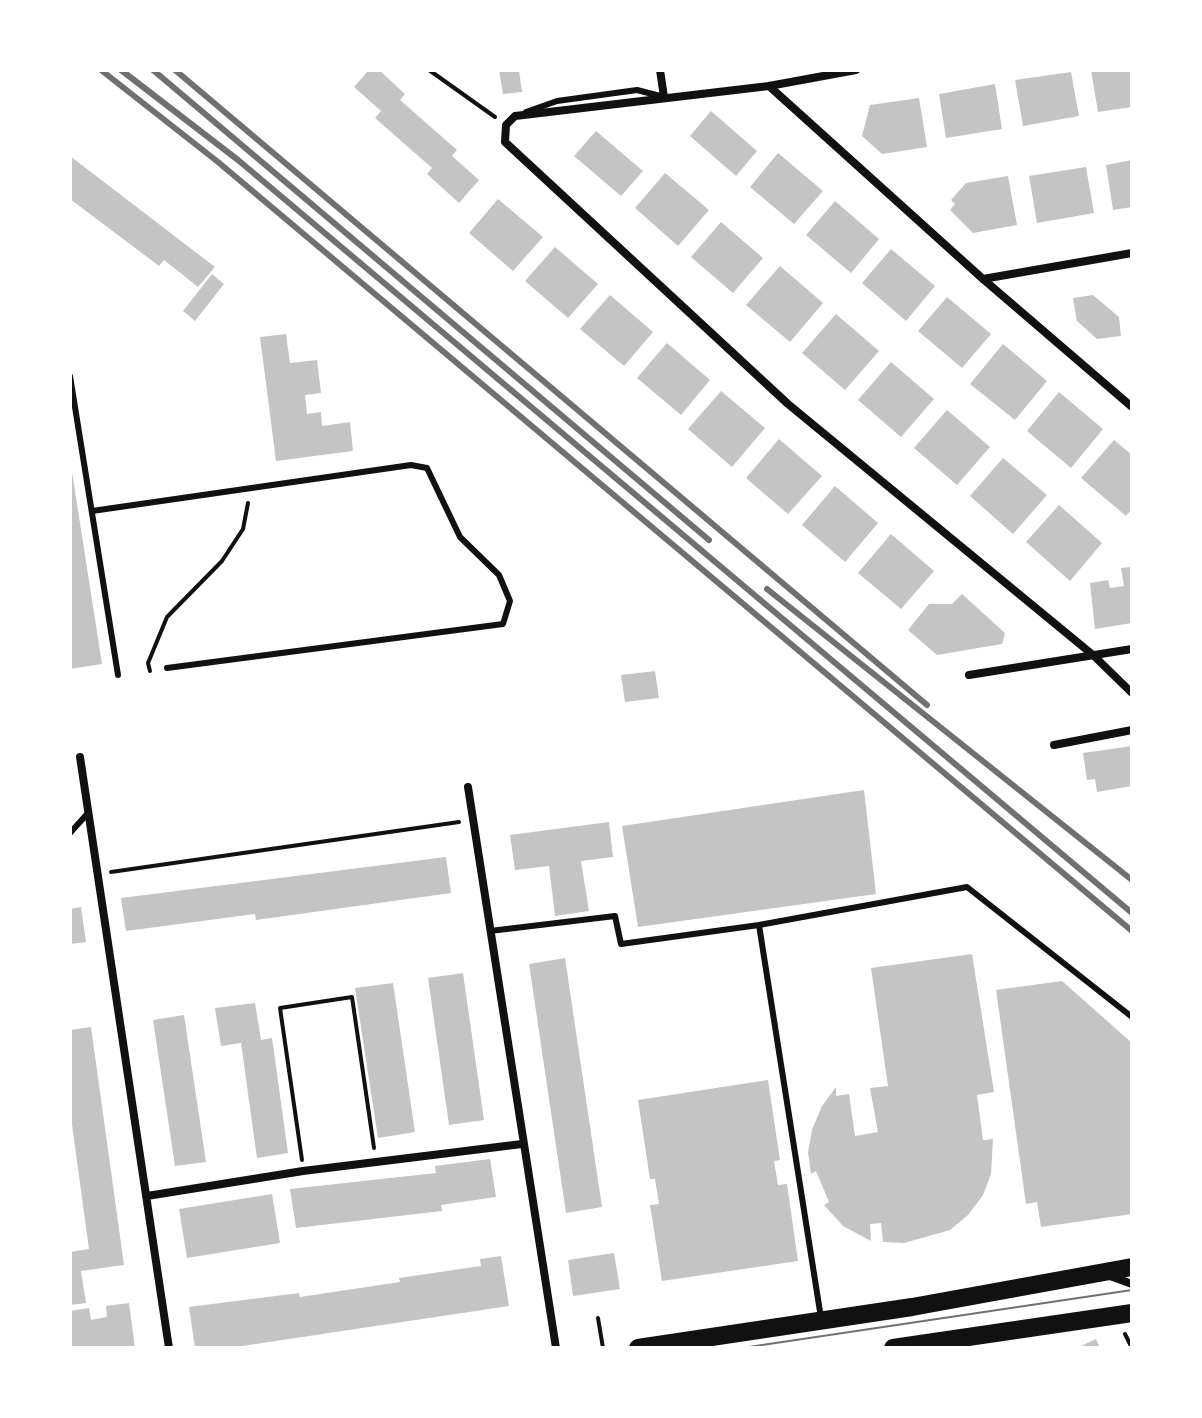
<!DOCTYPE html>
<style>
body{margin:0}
#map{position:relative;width:1202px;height:1418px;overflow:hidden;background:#fff;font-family:"Exo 2",sans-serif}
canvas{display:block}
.frame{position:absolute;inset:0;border:72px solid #fff;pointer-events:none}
</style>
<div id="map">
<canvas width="1202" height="1418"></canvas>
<div class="frame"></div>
</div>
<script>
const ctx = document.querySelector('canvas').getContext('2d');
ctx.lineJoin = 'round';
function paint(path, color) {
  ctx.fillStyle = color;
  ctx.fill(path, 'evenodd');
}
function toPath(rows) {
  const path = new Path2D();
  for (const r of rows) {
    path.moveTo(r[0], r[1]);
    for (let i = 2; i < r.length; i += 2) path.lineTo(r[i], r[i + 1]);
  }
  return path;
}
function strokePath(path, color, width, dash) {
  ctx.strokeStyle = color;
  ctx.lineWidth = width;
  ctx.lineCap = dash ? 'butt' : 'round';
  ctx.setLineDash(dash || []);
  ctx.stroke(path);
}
paint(toPath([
 [369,70,379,70,405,94,400,100,457,150,452,156,479,180,459,203,427,174,432,168,375,118,381,111,354,87],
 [499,70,519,70,522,92,503,94],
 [1091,70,1132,70,1132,107,1098,112],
 [1071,72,1079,116,1023,126,1015,80],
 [995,84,1002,129,946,138,939,94],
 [919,98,927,147,882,154,862,136,870,105],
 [711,111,757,151,736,176,690,136],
 [596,131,643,171,621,196,574,156],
 [778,153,823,191,794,224,750,187],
 [70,156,215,267,198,287,164,260,159,266,70,199],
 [1132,160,1132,207,1113,210,1106,165],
 [1086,167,1094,213,1037,223,1029,176],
 [665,173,709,210,678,246,635,208],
 [1008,176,1017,225,973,233,950,210,955,204,951,200,966,183],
 [498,199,543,237,513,271,469,233],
 [835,201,879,239,851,273,806,235],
 [721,222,763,258,733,293,691,257],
 [555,247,598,284,568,318,525,281],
 [891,249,935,286,906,321,862,283],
 [780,266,823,303,790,342,746,305],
 [212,274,224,284,195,321,183,311],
 [610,295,653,332,624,366,580,329],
 [1093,295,1119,317,1121,336,1097,339,1077,321,1073,298],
 [947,297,991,334,962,368,918,331],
 [836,314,879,351,845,390,802,353],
 [286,334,290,363,317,360,321,393,305,395,307,414,321,412,322,426,350,422,353,451,276,461,260,337],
 [667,343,710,380,681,415,637,378],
 [1003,344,1047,381,1015,420,970,384],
 [891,362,934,399,901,437,858,400],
 [721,391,765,428,732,467,688,429],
 [1059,392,1103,429,1071,468,1027,431],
 [947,410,990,447,957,485,914,448],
 [779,439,822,476,788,514,746,478],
 [1114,440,1132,455,1132,509,1126,516,1081,478],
 [1003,458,1047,495,1013,534,970,496],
 [70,459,102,664,70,669],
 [835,486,878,523,845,562,802,525],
 [1059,505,1102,543,1070,581,1026,542],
 [891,534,934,571,901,609,858,573],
 [1132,567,1132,623,1095,629,1090,583,1108,580,1110,588,1124,586,1121,568],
 [962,594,1005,633,1002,644,937,655,908,630,929,604,952,604],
 [655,671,659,698,625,702,621,675],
 [1132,746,1132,786,1097,792,1095,779,1087,780,1083,753],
 [864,790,876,894,638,927,622,826],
 [609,822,613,857,581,861,589,911,555,916,549,866,515,870,510,835],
 [446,857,451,893,256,920,255,914,126,931,121,898],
 [81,907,86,942,70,944,70,909],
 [972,954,994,1092,977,1095,983,1140,993,1139,991,1174,983,1195,968,1215,950,1230,904,1243,883,1242,881,1223,870,1224,871,1241,843,1226,824,1205,829,1202,816,1171,811,1174,808,1152,812,1130,822,1106,836,1087,836,1096,849,1094,855,1136,878,1132,870,1088,888,1086,871,968],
 [565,958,602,1207,566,1213,529,964],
 [463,973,484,1120,449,1125,428,978],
 [1062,981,1132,1043,1132,1214,1041,1227,1037,1202,1026,1204,996,990],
 [393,983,415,1132,378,1138,355,988],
 [255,1003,261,1040,272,1038,288,1153,257,1158,241,1043,221,1046,215,1008],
 [184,1015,206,1162,175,1166,153,1020],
 [91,1027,124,1265,81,1271,86,1303,70,1305,70,1252,89,1249,70,1110,70,1030],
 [768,1080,780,1160,774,1161,778,1185,787,1184,798,1261,662,1281,650,1205,659,1204,655,1179,650,1179,638,1100],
 [490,1159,496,1197,441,1205,442,1211,296,1228,290,1189,436,1173,435,1166],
 [272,1194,280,1243,187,1258,179,1209],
 [614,1253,620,1289,573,1296,568,1260],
 [501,1256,509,1306,229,1348,195,1348,189,1307,299,1293,300,1297,400,1282,399,1278,481,1266,480,1259],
 [129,1303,135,1348,71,1348,70,1311,89,1308,91,1320,107,1317,106,1306],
 [1096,1339,1100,1348,1077,1348]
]), '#c4c4c4');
strokePath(toPath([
 [429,70,495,117],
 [150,671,148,663,167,617,222,561,243,529,248,503],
 [111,872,459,822],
 [302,1160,280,1008,352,997,374,1148],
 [598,1318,603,1348],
 [1125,1334,1132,1348]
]), '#111', 4);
strokePath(toPath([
 [526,112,557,101,637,90,664,97],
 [70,376,118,675],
 [92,511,411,465,427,468,460,537,499,575,510,601,503,624,167,668],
 [70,833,88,813],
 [490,931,615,916,621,944,759,925],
 [821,1318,759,925,967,887,1132,1017]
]), '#111', 6);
strokePath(toPath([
 [660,70,664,97],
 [856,70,769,86,515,116,506,125,505,142,788,404,1093,655,1132,693],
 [769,86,983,279,1132,407],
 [983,279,1132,253],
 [969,675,1132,649],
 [1054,745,1132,730],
 [80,757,169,1348],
 [468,787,556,1348],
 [147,1196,303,1171,522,1144],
 [1110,1276,1132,1284]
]), '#111', 8);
strokePath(toPath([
 [638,1348,912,1307,1132,1267],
 [893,1348,1132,1313]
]), '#111', 18);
strokePath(toPath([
 [742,1348,1132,1290]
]), '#707070', 2);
strokePath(toPath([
 [101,70,218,162,1132,931],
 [121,70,238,160,1132,913],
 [153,70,709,540],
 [175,70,927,705],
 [767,589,1132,880]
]), '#707070', 6);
</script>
